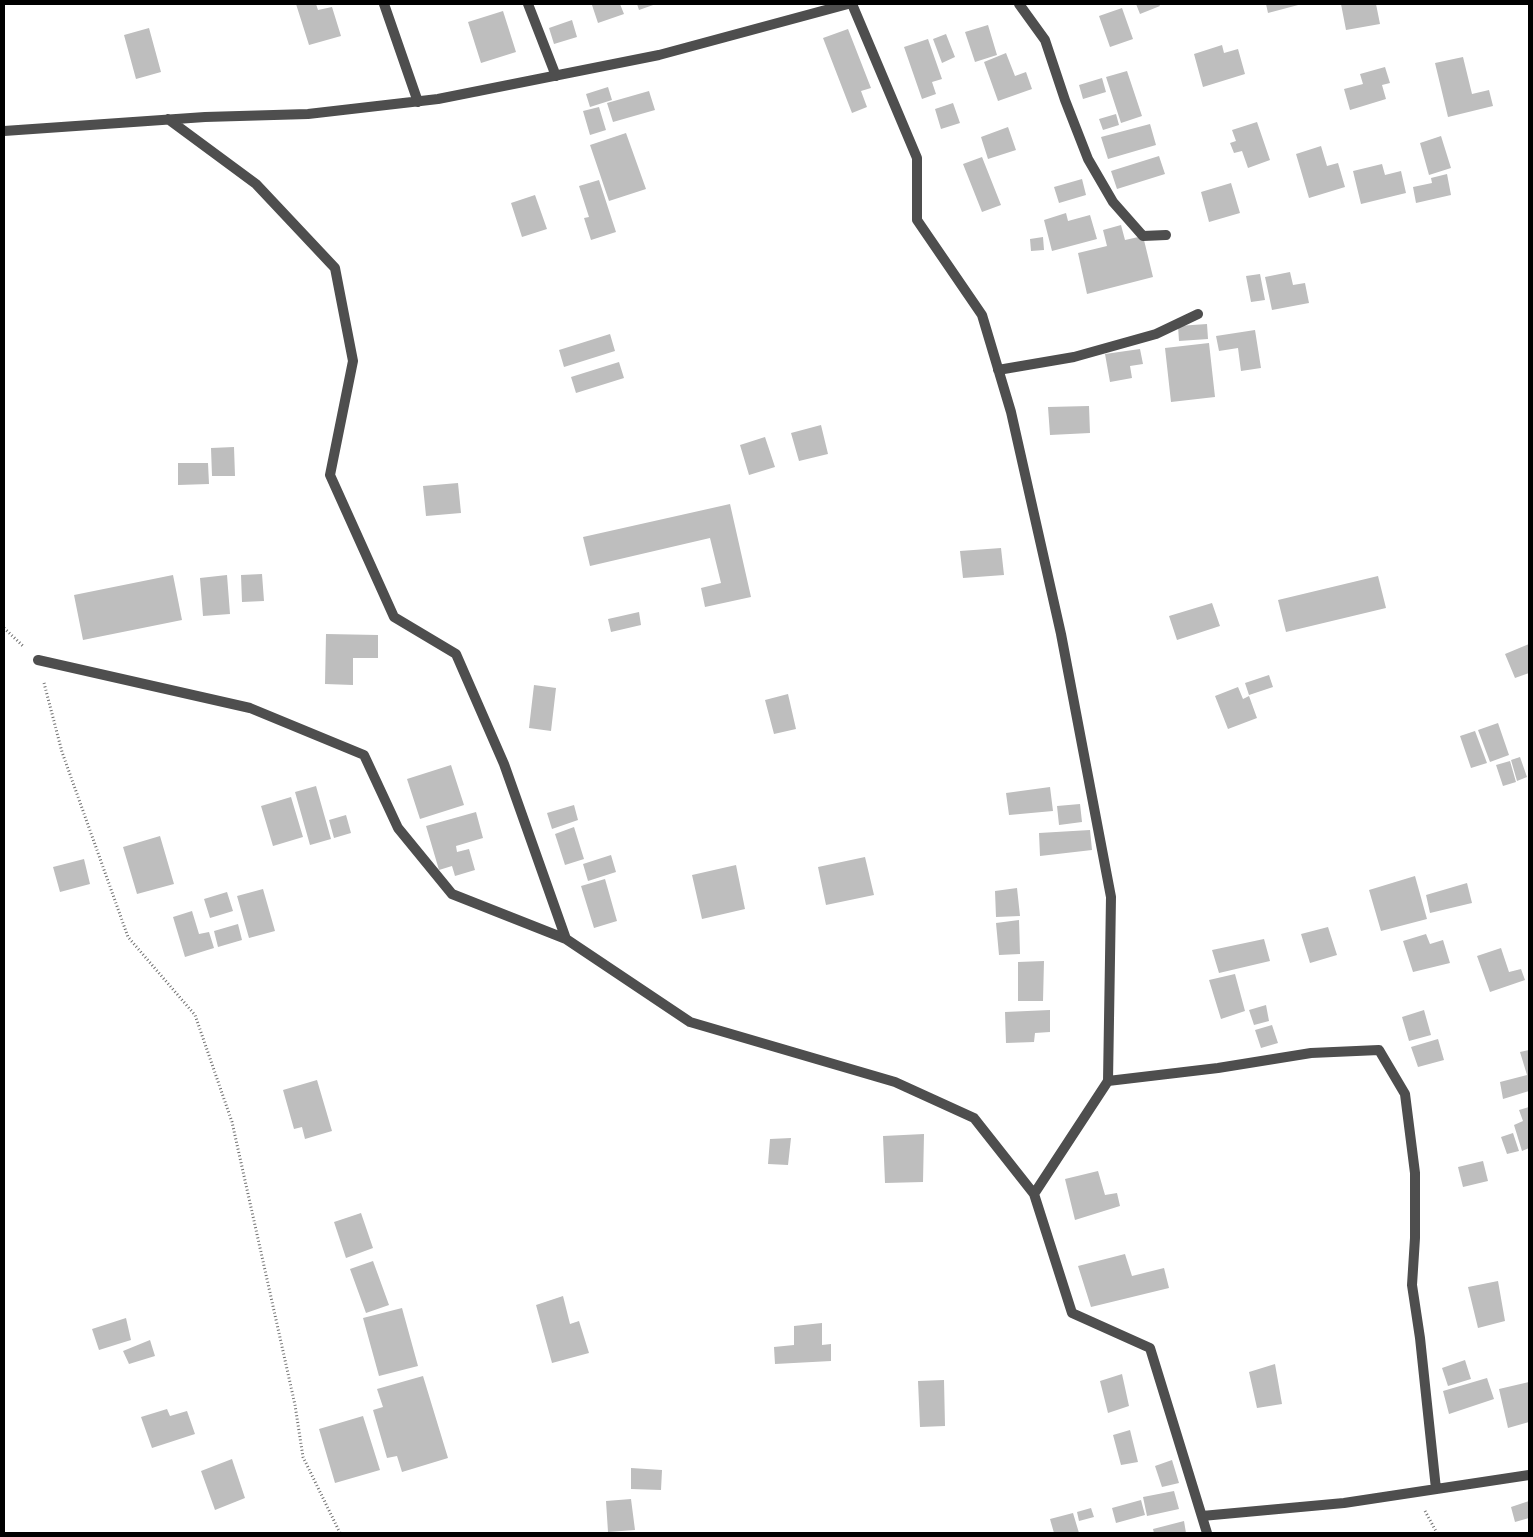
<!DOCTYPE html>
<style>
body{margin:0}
#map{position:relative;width:1533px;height:1537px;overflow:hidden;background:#fff;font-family:"Asap Condensed",sans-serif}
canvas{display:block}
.frame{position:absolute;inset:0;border:5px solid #000;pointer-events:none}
</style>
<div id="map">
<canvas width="1533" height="1537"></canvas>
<div class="frame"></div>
</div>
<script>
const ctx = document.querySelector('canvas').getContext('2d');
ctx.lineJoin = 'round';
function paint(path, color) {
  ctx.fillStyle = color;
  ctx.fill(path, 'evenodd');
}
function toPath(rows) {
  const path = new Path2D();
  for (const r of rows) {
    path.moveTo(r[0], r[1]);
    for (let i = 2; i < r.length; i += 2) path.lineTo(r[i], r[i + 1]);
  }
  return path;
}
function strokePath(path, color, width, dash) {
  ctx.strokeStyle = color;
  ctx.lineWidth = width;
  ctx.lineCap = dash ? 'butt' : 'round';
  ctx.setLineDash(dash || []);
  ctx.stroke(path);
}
paint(toPath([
 [296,4,316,4,318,10,332,7,341,36,309,45],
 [594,4,620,4,624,14,598,23,592,5],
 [637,4,656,4,639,10],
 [1136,4,1159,4,1160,6,1140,14],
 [1266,4,1302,4,1268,13],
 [1341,4,1376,4,1380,24,1346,30],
 [1122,8,1133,39,1110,47,1099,16],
 [503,11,516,52,481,63,468,22],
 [572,20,577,37,554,44,549,28],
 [988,25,997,55,975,62,965,32],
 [149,28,161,72,136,79,124,35],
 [848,29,871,88,861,91,867,107,852,113,823,38],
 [946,34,955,57,942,63,933,39],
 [928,39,942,79,932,82,936,94,922,99,904,47],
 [1222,45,1224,53,1238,49,1245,74,1203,87,1194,54],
 [1006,53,1015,76,1026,72,1032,89,998,101,984,62],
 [1463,57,1472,94,1489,90,1493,106,1448,117,1435,63],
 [1385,67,1390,83,1382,85,1386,99,1350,110,1344,89,1363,84,1360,74],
 [1127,71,1142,116,1121,123,1106,77],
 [1102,78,1106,92,1083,99,1079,85],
 [608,87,612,100,590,107,586,94],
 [649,91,655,110,613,122,607,103],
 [953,103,960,123,941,129,935,109],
 [599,107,606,130,590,135,583,111],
 [1116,114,1119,125,1103,130,1099,119],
 [1257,122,1270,160,1248,168,1242,151,1234,153,1230,143,1236,141,1232,130],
 [1150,124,1156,145,1108,159,1101,137],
 [1008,127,1016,150,988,159,981,137],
 [626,133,646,189,609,201,590,145],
 [1441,136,1451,168,1429,175,1420,143],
 [1321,146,1327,166,1338,163,1345,187,1309,198,1296,154],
 [1159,156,1165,174,1117,189,1111,171],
 [982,157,1001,205,982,212,963,164],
 [1382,164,1385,175,1401,171,1406,193,1361,204,1353,171],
 [1447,174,1451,195,1416,203,1413,187,1432,183,1431,178],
 [1082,179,1086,195,1059,203,1054,187],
 [599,180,616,232,591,240,584,218,589,217,579,186],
 [1231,183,1240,213,1209,222,1201,192],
 [535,195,547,229,522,237,511,203],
 [1066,213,1068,221,1090,215,1097,239,1052,251,1044,220],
 [1121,225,1125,240,1143,236,1153,277,1087,294,1078,253,1107,246,1103,230],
 [1043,237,1044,250,1031,251,1030,239],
 [1290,272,1293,285,1305,283,1309,303,1272,310,1265,277],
 [1260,274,1265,300,1251,302,1246,276],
 [1207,324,1208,339,1179,341,1178,326],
 [1255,330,1261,368,1241,371,1238,348,1219,351,1216,336],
 [610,334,615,351,564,367,559,350],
 [1209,343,1215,397,1171,402,1165,348],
 [1140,349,1143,364,1130,366,1132,378,1110,382,1105,354],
 [619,362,624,378,576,393,571,377],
 [1089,406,1090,433,1050,435,1048,407],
 [821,425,828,454,799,461,791,433],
 [765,437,775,467,749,475,740,445],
 [234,447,235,476,212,476,211,448],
 [178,463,208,463,209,484,178,485],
 [458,483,461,513,426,516,423,486],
 [730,504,751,597,705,607,701,588,721,583,710,538,590,566,583,537],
 [1001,548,1004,575,963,578,960,551],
 [262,574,264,601,242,602,241,575],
 [173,575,182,620,83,640,74,595],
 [227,575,230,614,203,616,200,578],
 [1378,576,1386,608,1286,632,1278,600],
 [1212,603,1220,626,1177,640,1169,616],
 [639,612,641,625,611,632,608,619],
 [326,634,378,635,378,658,353,658,353,685,325,684],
 [1529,644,1529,673,1515,678,1505,654],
 [1269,675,1273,687,1249,695,1245,683],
 [534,685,556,688,551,731,529,728],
 [1238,687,1243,699,1249,696,1257,718,1228,729,1215,696],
 [788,694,796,729,774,734,765,700],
 [1498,723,1509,755,1490,762,1478,730],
 [1475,731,1487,763,1471,768,1460,736],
 [1520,757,1527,777,1517,781,1511,760],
 [1510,761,1516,782,1503,786,1496,765],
 [451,765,464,805,420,819,407,779],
 [316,786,331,839,310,845,295,792],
 [1050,787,1053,811,1009,815,1006,793],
 [291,797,303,837,273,846,261,806],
 [1080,804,1082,822,1059,825,1057,806],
 [574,805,578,820,552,829,547,813],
 [476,812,483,838,456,846,457,852,469,849,475,870,455,876,452,866,439,870,426,826],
 [346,815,351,833,334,838,329,820],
 [574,827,584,859,565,865,555,834],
 [1090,830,1092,850,1040,856,1039,833],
 [160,836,174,884,137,894,123,847],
 [611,855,616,872,588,881,583,864],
 [865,857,874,895,826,905,818,867],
 [84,859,90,884,60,892,53,867],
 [736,865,745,909,702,919,692,875],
 [1415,876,1427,919,1381,931,1369,890],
 [605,879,617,921,594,928,581,886],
 [1467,883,1472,903,1430,913,1426,895],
 [1017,888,1020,916,996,917,995,891],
 [263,889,275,931,249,938,237,896],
 [227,892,233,911,210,918,204,899],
 [192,911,199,934,209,932,214,948,185,957,173,917],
 [1019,920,1020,954,999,955,996,923],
 [238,924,242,940,218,947,214,931],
 [1328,927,1337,955,1310,963,1301,934],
 [1426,934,1430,944,1443,940,1450,963,1413,972,1403,941],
 [1264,939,1270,961,1219,973,1212,950],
 [1501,948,1509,972,1521,969,1525,980,1490,992,1477,956],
 [1044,961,1043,1001,1018,1001,1018,962],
 [1235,974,1245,1011,1221,1019,1209,980],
 [1266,1005,1269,1021,1254,1025,1249,1010],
 [1050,1010,1050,1032,1035,1033,1034,1042,1006,1043,1005,1012],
 [1424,1010,1431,1035,1409,1041,1402,1017],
 [1272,1025,1278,1043,1261,1048,1255,1030],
 [1438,1039,1444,1060,1418,1067,1411,1047],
 [1529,1050,1529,1091,1503,1099,1500,1082,1527,1075,1520,1052],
 [317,1080,332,1131,305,1139,302,1127,294,1129,283,1090],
 [1529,1107,1529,1148,1522,1151,1514,1125,1523,1121,1519,1110],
 [1513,1133,1519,1151,1507,1154,1501,1137],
 [924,1134,923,1182,885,1183,883,1136],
 [791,1138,788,1165,768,1164,770,1139],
 [1483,1161,1488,1181,1463,1187,1458,1167],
 [1098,1171,1105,1195,1117,1193,1120,1206,1075,1220,1065,1179],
 [361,1213,373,1248,346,1258,334,1222],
 [1125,1254,1132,1276,1164,1268,1169,1288,1091,1307,1078,1266],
 [373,1261,389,1305,366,1313,350,1269],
 [1498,1281,1505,1321,1478,1328,1468,1287],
 [563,1296,570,1324,579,1321,589,1353,552,1363,536,1305],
 [402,1308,418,1366,379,1376,363,1318],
 [126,1318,131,1340,99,1350,92,1329],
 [822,1323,822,1345,831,1344,831,1361,775,1364,774,1347,794,1345,794,1326],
 [150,1340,155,1356,129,1364,123,1351],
 [1465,1360,1471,1379,1448,1386,1442,1368],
 [1275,1364,1282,1404,1257,1408,1249,1372],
 [1122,1374,1129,1406,1108,1413,1100,1381],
 [423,1376,448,1458,402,1472,397,1456,387,1458,373,1410,383,1407,377,1389],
 [1487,1378,1494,1399,1449,1414,1443,1391],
 [944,1380,945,1426,920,1427,918,1381],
 [1529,1382,1529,1422,1508,1428,1499,1389],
 [167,1409,170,1416,187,1411,195,1434,152,1448,141,1417],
 [363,1416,380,1470,335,1483,319,1429],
 [1130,1430,1138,1462,1121,1465,1113,1435],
 [232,1459,245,1498,215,1510,201,1471],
 [1172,1460,1179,1483,1162,1487,1155,1466],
 [631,1468,662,1470,661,1490,631,1489],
 [1174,1491,1179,1509,1147,1516,1143,1497],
 [631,1499,635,1530,608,1532,606,1501],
 [1141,1500,1145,1515,1116,1523,1112,1508],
 [1529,1501,1529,1518,1515,1522,1511,1507],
 [1091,1508,1094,1517,1079,1521,1077,1512],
 [1073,1513,1079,1533,1054,1533,1050,1519],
 [1184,1521,1186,1533,1154,1533,1153,1529]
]), '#bebebe');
strokePath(toPath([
 [4,628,23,646],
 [44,683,62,752,128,937,195,1015,232,1122,295,1405,303,1457,340,1533],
 [1425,1511,1437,1533]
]), '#707070', 3, [1, 2.5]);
strokePath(toPath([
 [384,4,418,102],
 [528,4,556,76],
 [852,4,917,158,917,220,982,315,1011,412,1061,634,1111,897,1108,1081,1034,1194,1072,1313,1150,1348,1207,1533],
 [1019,4,1045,40,1065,100,1088,159,1113,202,1143,236,1166,235],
 [168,119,256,184,335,268,353,361,330,475,394,617,456,654,504,764,566,939,690,1022,895,1082,974,1118,1034,1194],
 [4,131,205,117,308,114,438,99,659,55,848,4],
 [998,370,1074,357,1156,334,1198,314],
 [38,660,250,708,364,755,398,828,452,894,566,939],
 [1108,1081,1218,1068,1311,1053,1379,1050,1405,1094,1415,1173,1415,1238,1412,1285,1420,1338,1436,1489],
 [1202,1516,1344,1503,1529,1475]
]), '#4e4e4e', 10);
</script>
